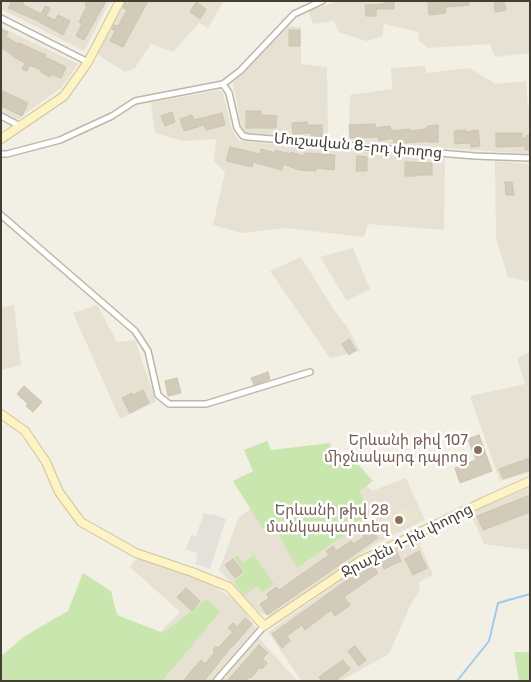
<!DOCTYPE html>
<meta charset="utf-8">
<style>
body{margin:0}
#map{position:relative;width:531px;height:682px;overflow:hidden;background:#f2efe5;font-family:Rubik,sans-serif}
canvas{display:block}
.frame{position:absolute;inset:0;border:2px solid #443f35;pointer-events:none}
</style>
<div id="map">
<canvas width="531" height="682"></canvas>
<div class="frame"></div>
</div>
<script>
const ctx = document.querySelector('canvas').getContext('2d');
ctx.lineJoin = 'round';
function paint(path, color) {
  ctx.fillStyle = color;
  ctx.fill(path, 'evenodd');
}
function toPath(rows) {
  const path = new Path2D();
  for (const r of rows) {
    path.moveTo(r[0], r[1]);
    for (let i = 2; i < r.length; i += 2) path.lineTo(r[i], r[i + 1]);
  }
  return path;
}
function strokePath(path, color, width, dash) {
  ctx.strokeStyle = color;
  ctx.lineWidth = width;
  ctx.lineCap = dash ? 'butt' : 'round';
  ctx.setLineDash(dash || []);
  ctx.stroke(path);
}
function label(font, color, halo, rows, align = 'center') {
  ctx.font = font + ' Rubik,"Noto Sans Armenian",sans-serif';
  ctx.lineWidth = 5;
  ctx.setLineDash([]);
  ctx.textBaseline = 'middle';
  ctx.strokeStyle = halo;
  ctx.fillStyle = color;
  for (const [text, x, y, turn = 0] of rows) {
    ctx.save();
    ctx.translate(x, y);
    ctx.rotate((+turn || 0) * Math.PI / 180);
    ctx.textAlign = isNaN(turn) ? turn : align;
    if (halo) ctx.strokeText(text, 0, 0);
    ctx.fillText(text, 0, 0);
    ctx.restore();
  }
}
paint(toPath([
 [1,1,110,1,84,51,1,9],
 [126,1,224,1,208,28,199,23,173,52,151,44,135,68,125,72,97,54],
 [338,1,530,1,530,53,495,57,490,44,428,48,418,40,419,32,384,24,382,37,366,41,339,32,334,21,313,24,309,11],
 [287,26,301,27,301,64,327,67,328,139,246,133,241,126,233,83],
 [1,27,78,64,62,87,17,120,1,112],
 [425,66,426,73,469,68,496,84,526,81,528,106,530,106,530,154,349,141,350,95,392,89,391,68],
 [219,90,223,93,232,130,239,141,445,159,444,230,368,224,364,237,286,228,242,233,213,225,225,172,214,161,216,139,183,141,155,133,151,103],
 [495,161,530,164,530,282,508,277,496,238],
 [353,248,370,289,347,301,320,257],
 [301,257,334,310,348,328,360,351,330,358,270,271],
 [14,305,21,365,1,370,1,308],
 [97,305,117,342,135,340,156,402,120,419,73,313],
 [530,352,530,472,500,481,470,396,525,384,517,358],
 [349,470,372,491,406,478,425,520,377,543,270,616,258,612,219,570,239,517,273,494],
 [530,487,530,550,484,544,470,512],
 [418,540,433,575,418,583,420,590,410,606,389,654,340,681,305,681,300,679,268,632,367,562],
 [137,558,198,577,237,601,256,628,210,681,89,681,126,667,180,612,130,567],
 [259,638,297,681,222,681]
]), '#e6e1d3');
paint(toPath([
 [204,513,210,515,211,514,226,519,210,569,195,564,198,553,186,549,191,535,196,536]
]), '#e4e0da');
paint(toPath([
 [409,508,411,513,416,511,420,518,384,534,378,521]
]), '#ebe5cf');
paint(toPath([
 [267,441,271,450,330,443,333,462,353,459,373,481,359,491,371,516,297,568,273,524,263,529,233,481,253,471,244,450],
 [237,555,243,563,254,555,274,584,262,592,257,586,244,595,234,581,245,573,234,557],
 [83,573,111,591,117,615,163,633,207,599,220,612,162,681,1,681,1,656,25,636,68,611],
 [514,652,530,652,530,681,519,681]
]), '#c8e6ae');
strokePath(toPath([
 [457,681,489,641,498,603,530,594]
]), '#a2c9ee', 2);
const building = toPath([
 [12,1,24,1,22,4,41,14,45,6,50,8,46,16,55,20,58,15,70,21,63,35,36,20,8,8,12,1],
 [87,1,106,1,84,40,76,36,82,24,79,22,87,6,85,5,87,1],
 [129,1,148,1,123,47,110,41,115,31,112,29,114,25,118,26,127,10,123,8,125,2,128,4,129,1],
 [384,1,394,1,394,9,376,9,376,16,366,16,365,5,384,4,384,1],
 [435,1,469,1,469,5,445,7,446,13,429,15,428,2,435,1],
 [494,1,504,1,506,10,495,12,494,1],
 [196,2,206,9,200,19,190,12,196,2],
 [1,29,8,32,6,37,18,44,19,43,46,55,45,57,66,67,61,78,51,74,50,77,41,72,41,70,29,65,27,71,22,69,25,63,12,56,13,55,1,48,1,29],
 [289,30,300,30,300,46,289,46,289,30],
 [1,90,28,103,22,116,1,106,1,90],
 [246,111,261,111,261,115,277,116,276,128,246,128,246,111],
 [172,112,175,122,165,126,161,116,172,112],
 [222,113,225,125,206,130,204,125,184,131,180,119,192,115,194,120,222,113],
 [307,122,307,125,322,125,322,137,311,138,311,133,293,134,292,123,307,122],
 [375,124,375,128,390,126,391,131,410,129,410,131,427,129,427,126,438,125,438,142,427,142,427,141,394,144,393,138,379,141,378,137,350,138,349,125,375,124],
 [465,130,465,132,478,130,480,146,471,147,470,143,455,144,454,131,465,130],
 [496,133,522,133,522,138,526,138,527,135,530,135,530,150,525,150,525,146,496,147,496,133],
 [230,147,260,154,261,149,275,153,275,150,290,154,291,152,304,156,304,153,335,155,334,170,316,168,316,171,299,170,283,164,282,170,253,162,252,167,226,161,230,147],
 [357,156,367,157,367,171,356,171,357,156],
 [405,162,432,163,432,175,416,175,416,176,405,176,405,162],
 [505,182,512,182,514,195,506,195,505,182],
 [349,339,356,350,349,355,342,344,349,339],
 [268,372,270,379,254,385,251,378,268,372],
 [177,378,181,393,168,396,165,381,177,378],
 [24,386,42,402,33,412,26,406,28,404,17,394,24,386],
 [143,390,149,403,130,413,122,398,132,393,133,395,143,390],
 [479,435,492,471,460,483,455,468,476,460,468,439,479,435],
 [530,458,530,470,503,479,499,469,530,458],
 [530,495,530,512,483,530,477,516,530,495],
 [370,527,378,538,267,615,260,604,269,598,267,594,276,587,279,590,329,555,326,551,333,546,336,551,351,541,353,544,364,537,362,534,370,527],
 [396,551,401,561,384,569,380,559,396,551],
 [419,551,427,568,413,575,405,559,419,551],
 [233,559,243,572,235,578,225,565,233,559],
 [371,563,378,573,344,597,350,605,335,616,331,610,305,630,302,625,287,636,290,641,282,648,272,634,371,563],
 [186,588,200,601,192,611,177,597,186,588],
 [245,618,252,624,233,646,232,646,204,681,183,681,201,660,205,664,215,652,213,650,216,646,218,648,233,632,228,628,233,623,237,627,245,618],
 [259,645,268,653,262,659,267,663,262,669,260,667,251,678,249,677,246,681,227,681,259,645],
 [355,646,366,660,359,666,348,651,355,646],
 [343,660,350,669,335,681,322,681,319,677,343,660]
]);
paint(building, '#d3cbba');
strokePath(building, '#cec4ae', 1);
const street = toPath([
 [1,18,88,62],
 [223,84,229,93,237,128,243,136,248,137,475,156,530,158],
 [1,116,20,126],
 [1,154,7,154,60,140,112,116,135,101,223,84,240,71,294,14,322,1],
 [1,215,135,331,148,351,158,395,169,404,206,404,310,372],
 [216,681,264,626]
]);
const secondary = toPath([
 [1,139,64,96,88,62,120,1],
 [1,414,25,431,46,462,59,492,81,522,136,553,192,572,229,587,264,626,360,561,485,501,530,481]
]);
strokePath(street, '#bdb7a8', 8);
strokePath(secondary, '#d1c596', 10);
strokePath(street, '#fff', 5);
strokePath(secondary, '#fdf3c4', 8);
for (const [x, y, r, color] of [
 [478,450,5,"#8d6e63"],
 [399,520,5,"#8d6e63"]
]) {
  const dot = new Path2D();
  dot.arc(x, y, r, 0, 2 * Math.PI);
  ctx.fillStyle = color;
  ctx.fill(dot);
  strokePath(dot, '#fff', 2);
}
label('15px', '#443f35', '#fff', [
 ["Մուշավան 8-րդ փողոց",358,146,5],
 ["Ջրաշեն 1-ին փողոց",407,541,-27]
]);
label('15px', '#785e54', '#fff', [
 ["Երևանի թիվ 107",468,441],
 ["միջնակարգ դպրոց",468,458],
 ["Երևանի թիվ 28",389,511],
 ["մանկապարտեզ",389,528]
], 'right');
</script>
